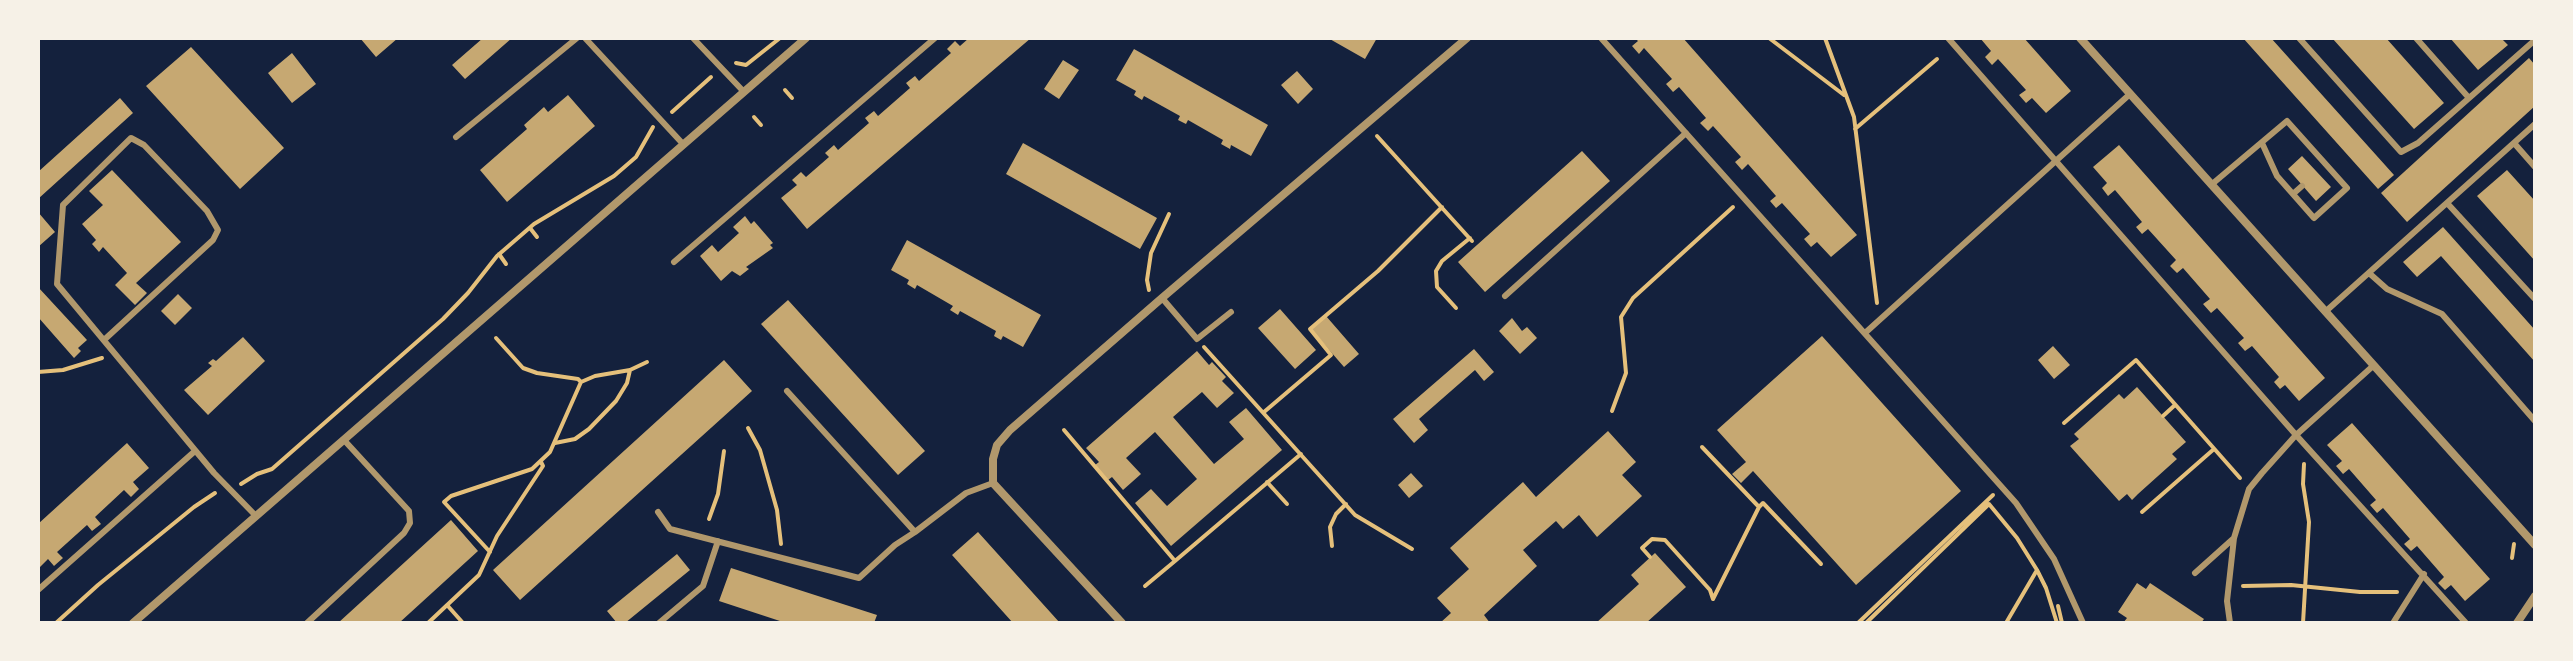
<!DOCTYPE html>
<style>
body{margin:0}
#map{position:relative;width:2573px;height:661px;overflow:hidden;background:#14213d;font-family:Bitter,serif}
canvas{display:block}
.frame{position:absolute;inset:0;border:40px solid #f6f1e7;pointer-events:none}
</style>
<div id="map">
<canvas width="2573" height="661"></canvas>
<div class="frame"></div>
</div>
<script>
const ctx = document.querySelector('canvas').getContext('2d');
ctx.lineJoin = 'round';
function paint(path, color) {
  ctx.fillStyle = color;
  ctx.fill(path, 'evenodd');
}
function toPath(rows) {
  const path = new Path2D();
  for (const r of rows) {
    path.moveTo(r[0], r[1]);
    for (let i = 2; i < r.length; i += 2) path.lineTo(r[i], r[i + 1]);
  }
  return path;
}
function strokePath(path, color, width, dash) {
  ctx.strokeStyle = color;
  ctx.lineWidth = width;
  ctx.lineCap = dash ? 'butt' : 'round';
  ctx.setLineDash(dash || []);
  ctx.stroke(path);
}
paint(toPath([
 [360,38,398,38,376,57],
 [483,38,512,38,465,79,452,65],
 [969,38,1031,38,807,229,781,198,797,185,792,180,801,172,806,177,829,157,825,153,834,145,838,150,869,123,865,118,874,111,878,116,910,88,906,83,915,76,919,81,951,53,947,49,955,41,960,46],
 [1328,38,1377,38,1365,59],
 [1635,38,1683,38,1857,235,1831,257,1817,242,1811,247,1804,239,1810,234,1782,203,1776,208,1770,201,1776,196,1748,164,1742,170,1735,162,1741,157,1713,126,1708,131,1700,123,1706,118,1679,87,1673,92,1666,84,1672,79,1644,48,1639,54,1632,46,1638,41],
 [1980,38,2024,38,2071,91,2046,113,2032,98,2026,103,2019,95,2026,90,1998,59,1992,65,1985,57,1991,51],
 [2243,38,2271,38,2394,175,2378,189],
 [2332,38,2386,38,2444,103,2414,129],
 [2450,38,2501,38,2508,45,2478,70],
 [191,47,284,148,240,189,146,86],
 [1134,49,1268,125,1251,156,1231,145,1230,149,1221,144,1223,140,1188,120,1186,124,1178,120,1180,116,1144,96,1142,100,1134,95,1136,91,1116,80],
 [292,53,316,84,292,103,268,73],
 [2529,58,2535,65,2535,106,2407,222,2381,193],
 [1063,60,1079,70,1059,99,1044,89],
 [1297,71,1313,89,1298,104,1281,85],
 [568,95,595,126,507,202,480,170,527,129,524,125,544,107,548,112],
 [120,98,133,113,38,199,38,172],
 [1023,143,1157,218,1140,249,1006,174],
 [2119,145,2325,378,2299,401,2285,385,2280,389,2274,382,2279,377,2252,346,2245,351,2238,343,2244,338,2217,308,2211,313,2203,304,2210,299,2183,268,2177,273,2170,266,2176,260,2148,229,2142,234,2136,227,2142,222,2115,190,2108,196,2102,188,2107,183,2093,167],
 [1582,151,1610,181,1485,292,1458,262],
 [2302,156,2331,187,2316,201,2288,169],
 [112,170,181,242,136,283,147,293,135,305,115,285,127,273,103,247,99,252,92,244,96,240,82,224,103,205,89,191],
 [2507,170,2535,201,2535,261,2477,196],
 [38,212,55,232,38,247],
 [745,216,751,224,754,221,773,243,770,245,773,248,746,267,749,269,740,276,732,271,721,281,700,256,712,245,718,252,739,233,733,227],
 [2443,227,2535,330,2535,362,2441,256,2417,277,2403,262],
 [907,240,1041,315,1023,347,1003,336,1001,340,994,336,996,331,960,311,958,315,950,310,953,306,917,285,915,289,907,284,909,280,891,270],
 [38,287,87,340,78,348,81,351,74,358,38,317],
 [178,294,192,308,175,325,161,311],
 [788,300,925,451,898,475,761,324],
 [1280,309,1316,350,1295,369,1258,328],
 [1326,316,1359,354,1344,367,1311,329],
 [1512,318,1522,331,1527,327,1537,338,1520,354,1499,331],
 [1822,336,1961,491,1856,585,1753,471,1741,483,1732,474,1746,462,1717,430],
 [243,337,265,361,208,415,184,390,212,366,208,363,213,359,216,361],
 [2053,346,2070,365,2054,379,2038,360],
 [1474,349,1494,372,1484,381,1475,370,1419,419,1428,430,1414,443,1393,419],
 [1197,351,1209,365,1212,362,1226,377,1222,381,1234,393,1217,408,1202,392,1173,417,1214,464,1244,439,1229,422,1246,408,1282,450,1171,546,1135,503,1151,489,1167,506,1197,479,1155,432,1126,458,1141,474,1123,490,1112,477,1108,480,1095,465,1099,462,1086,448],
 [724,360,752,391,520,600,493,570],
 [2137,387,2186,442,2172,454,2177,459,2138,494,2132,500,2127,494,2119,501,2070,446,2079,439,2074,434,2119,394,2124,399],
 [2352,423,2490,579,2465,601,2451,585,2445,590,2438,583,2444,577,2417,546,2411,551,2404,544,2410,539,2383,508,2377,513,2370,505,2376,500,2349,469,2343,474,2336,466,2342,461,2327,445],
 [1608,431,1636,462,1622,475,1642,496,1597,537,1579,515,1563,529,1556,521,1523,550,1537,566,1484,615,1490,623,1440,623,1451,613,1437,598,1469,569,1450,548,1523,482,1536,497],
 [127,443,149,468,133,482,139,489,131,497,124,490,95,517,101,524,92,531,87,525,57,552,63,558,54,566,48,559,38,569,38,524],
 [1411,473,1423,486,1409,498,1398,485],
 [451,520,478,551,399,623,338,623],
 [978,532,1060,623,1013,623,952,555],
 [1655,553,1686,587,1646,623,1596,623,1639,584,1631,575],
 [677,554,690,570,625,623,617,623,607,611],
 [731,568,877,615,874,623,786,623,719,601],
 [2137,583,2146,589,2150,583,2204,619,2201,623,2123,623,2127,618,2118,612]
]), '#c6a872');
strokePath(toPath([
 [1769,38,1844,95],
 [1825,38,1854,117,1877,303],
 [736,63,746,65,780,38],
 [785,90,792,98],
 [672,112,711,77],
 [754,117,761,125],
 [1855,129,1937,59],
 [1377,136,1472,241],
 [530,228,537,237],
 [499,254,506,264],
 [1149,290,1147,280,1151,253,1169,214],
 [1456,308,1437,287,1436,271,1442,261,1470,238],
 [496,338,523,368,537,373,578,379,581,382],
 [1204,347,1355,515,1412,549],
 [38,372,63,370,102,358],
 [1612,411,1626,373,1621,317,1633,298,1733,207],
 [1264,412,1331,355,1310,329,1378,271,1442,207],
 [2163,416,2175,405],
 [2064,423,2136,360,2240,478],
 [748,428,760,450,777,510,781,544],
 [1064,430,1175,561,1301,454],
 [555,443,575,439,589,429,616,401,627,383,630,370,647,362],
 [1702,447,1759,507,1763,503,1821,564],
 [1267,482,1287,504],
 [241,484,257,474,272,469,443,319,468,293,497,256,534,224,614,176,636,157,653,127],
 [2142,512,2214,449],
 [709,519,718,494,724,451],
 [1332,546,1330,527,1336,514,1346,504],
 [490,552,444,502,451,496,532,469,550,452,581,382,595,376,630,370],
 [1650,557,1642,548,1652,539,1665,540,1710,590,1713,599],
 [2512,558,2514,544],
 [1145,586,1175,561],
 [2243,586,2291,585,2360,592,2397,592],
 [1713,599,1759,507],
 [447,605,463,623],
 [2058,606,2062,623],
 [56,623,98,585,194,507,215,493],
 [428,623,479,575,497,536,543,466,541,462],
 [1858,623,1993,495],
 [1866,623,1989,504,2017,538,2037,570,2046,588,2057,623],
 [2006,623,2037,570],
 [2303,623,2309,522,2303,484,2304,464]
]), '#e5c07b', 4);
strokePath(toPath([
 [585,38,683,144],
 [693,38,744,92],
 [1601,38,2016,503,2054,559,2083,623],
 [1948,38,2296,435,2466,623],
 [2299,38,2401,152,2418,143,2535,40],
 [2416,38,2469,98],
 [456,137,577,38],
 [2514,143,2535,167],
 [2211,185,2287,121,2347,188,2314,218,2277,176,2262,143],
 [2293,194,2302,186],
 [2447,203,2535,299],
 [674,262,935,38],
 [2369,273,2387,289,2442,314,2535,421],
 [1505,296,1686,133],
 [1162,298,1197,339,1231,312],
 [2325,312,2535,124],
 [1865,333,2130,94],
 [104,340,213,240,218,230,207,211,144,145,131,138,63,205,57,284,214,473,256,516],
 [787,391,915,532,966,493,993,483],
 [658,512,670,529,859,578,895,545,915,532],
 [2195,573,2234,538,2249,489,2262,473,2296,435,2373,366],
 [38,590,195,451],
 [307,623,404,533,410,523,409,511,344,440],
 [659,623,703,586,718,541],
 [2230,623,2227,601,2234,538],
 [2393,623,2424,574]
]), '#b1986c', 6);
strokePath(toPath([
 [2080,38,2535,545],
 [133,623,806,38],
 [1122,623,993,483,993,459,997,445,1010,430,1162,298,1467,38],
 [2517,623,2535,596]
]), '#b1986c', 8);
</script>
